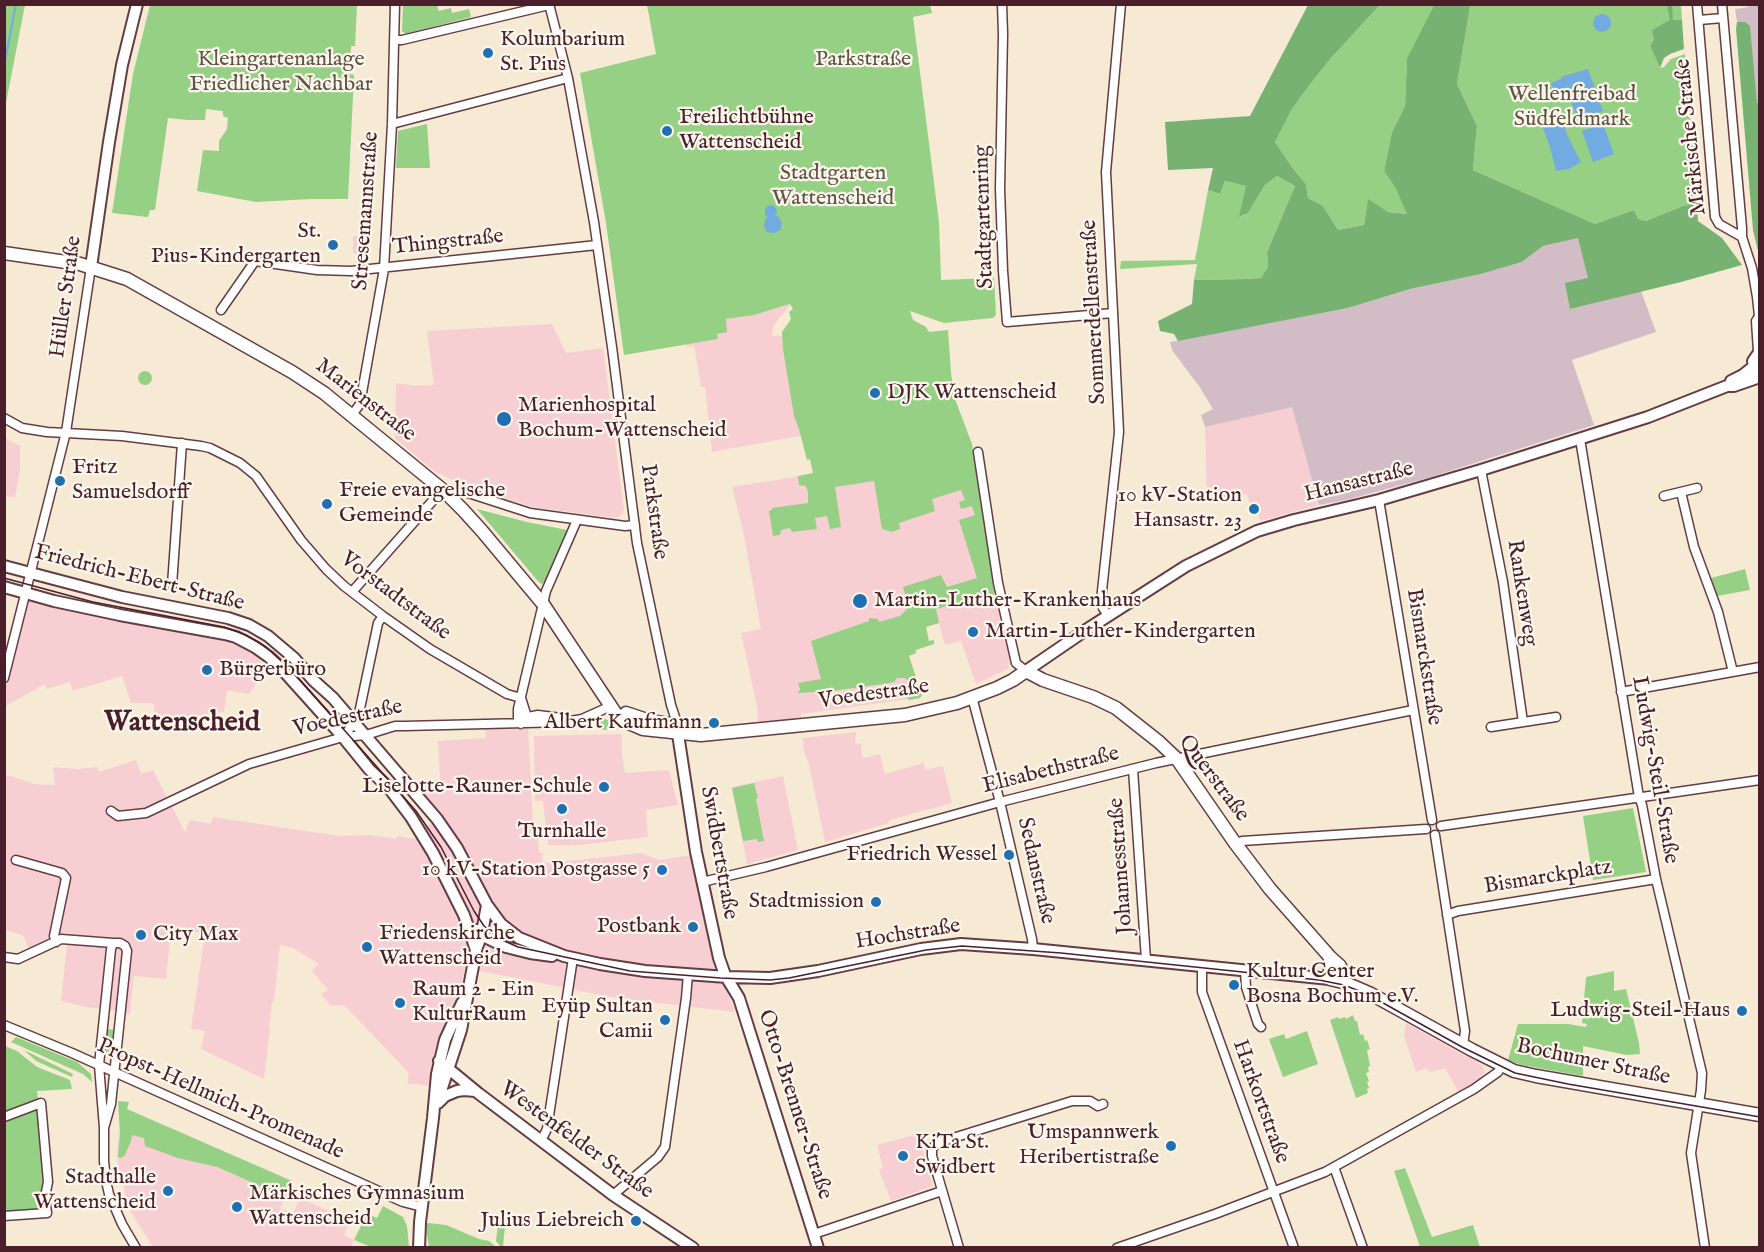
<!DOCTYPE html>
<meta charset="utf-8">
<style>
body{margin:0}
#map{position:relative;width:1764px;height:1252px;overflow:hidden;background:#f6ead4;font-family:"IM FELL English",serif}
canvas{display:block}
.frame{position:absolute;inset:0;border:6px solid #4a1f2b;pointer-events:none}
</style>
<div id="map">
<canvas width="1764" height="1252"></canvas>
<div class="frame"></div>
</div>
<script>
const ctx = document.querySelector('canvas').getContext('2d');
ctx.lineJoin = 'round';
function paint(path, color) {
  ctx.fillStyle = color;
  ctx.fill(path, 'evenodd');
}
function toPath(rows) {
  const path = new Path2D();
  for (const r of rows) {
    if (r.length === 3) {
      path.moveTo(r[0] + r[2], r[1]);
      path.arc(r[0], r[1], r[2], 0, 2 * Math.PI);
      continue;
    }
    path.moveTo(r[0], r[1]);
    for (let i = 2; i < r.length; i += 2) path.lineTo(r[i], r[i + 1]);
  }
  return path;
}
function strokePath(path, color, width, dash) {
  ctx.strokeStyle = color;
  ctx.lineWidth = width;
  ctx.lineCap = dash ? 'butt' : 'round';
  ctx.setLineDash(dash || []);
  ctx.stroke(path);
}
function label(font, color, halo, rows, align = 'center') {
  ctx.font = font + ' "IM FELL English",serif';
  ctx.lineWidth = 4.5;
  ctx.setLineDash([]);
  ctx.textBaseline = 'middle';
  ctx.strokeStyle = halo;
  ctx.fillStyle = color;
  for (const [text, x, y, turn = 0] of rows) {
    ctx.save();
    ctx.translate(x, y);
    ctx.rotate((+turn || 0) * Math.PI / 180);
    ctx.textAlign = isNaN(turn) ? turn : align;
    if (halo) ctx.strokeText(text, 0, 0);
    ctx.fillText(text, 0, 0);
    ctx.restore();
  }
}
paint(toPath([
 [353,236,368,237,368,254,353,253],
 [791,304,776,322,773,328,772,336,787,336,805,435,712,452,705,387,701,387,694,346,687,347,687,344,718,339,717,334,725,319,754,315],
 [552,324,566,353,603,348,624,510,621,515,615,518,532,507,460,484,434,471,395,438,396,383,415,386,434,385,427,331],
 [1292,406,1319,505,1260,521,1256,504,1250,505,1247,494,1221,500,1207,500,1205,427],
 [4,438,20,446,20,470,15,497,5,496],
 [977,471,992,570,994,594,996,597,1010,658,1008,669,976,684,961,641,945,645,939,623,910,630,916,653,906,657,917,698,801,714,801,720,758,724,757,706,741,633,761,629,743,531,732,487,813,474],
 [28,599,89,615,94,613,125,619,129,623,223,639,255,653,267,669,249,694,227,690,224,712,154,721,154,703,131,703,122,676,73,691,70,682,47,689,45,684,6,706,5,686],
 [528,727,533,824,537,825,539,852,543,854,542,863,559,862,641,853,659,860,692,855,713,957,735,1012,616,998,465,968,458,999,438,1045,432,1086,430,1086,407,1083,409,1073,345,1006,330,1005,321,994,328,990,312,971,319,964,293,948,280,945,274,1002,272,1003,269,1028,270,1028,264,1079,201,1049,205,1031,191,1029,205,933,171,929,166,979,134,976,130,1014,126,1014,125,1012,86,1007,61,1001,67,944,61,943,32,956,23,935,5,930,5,776,11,776,34,784,55,785,53,767,78,769,97,767,99,772,136,760,141,774,153,770,185,832,190,820,211,824,213,817,339,836,371,835,396,839,397,836,416,839,417,833,441,817,414,783,440,780,438,741,486,738,485,728],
 [856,732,855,743,862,744,861,747,862,756,864,758,880,754,885,774,924,763,925,770,943,766,952,803,889,820,889,823,825,842,809,765,804,752,803,738],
 [622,734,622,754,625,773,669,770,678,805,646,810,648,837,580,845,548,845,543,801,535,801,534,736],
 [783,776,798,850,747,864,732,787],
 [1406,1023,1482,1065,1485,1072,1483,1075,1476,1083,1459,1093,1445,1068,1430,1072,1427,1068,1416,1072,1404,1036],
 [119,1131,157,1141,285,1197,280,1208,293,1213,300,1198,350,1221,344,1235,354,1240,351,1247,153,1247,131,1212,127,1200,118,1165,117,1151],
 [918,1134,933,1186,891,1201,879,1170,883,1167,877,1145]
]), '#f7cfd3');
paint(toPath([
 [1748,5,1759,5,1759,103,1757,104,1745,22,1737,22,1735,9,1748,7],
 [1579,237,1588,278,1570,309,1641,291,1656,332,1572,360,1594,425,1431,477,1346,500,1319,505,1292,407,1205,427,1201,415,1213,409,1199,386,1172,350,1170,342,1348,308,1410,289,1481,274,1522,262,1543,246]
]), '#d2bdc7');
paint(toPath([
 [4,5,25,5,5,108,4,108],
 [150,5,357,5,355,46,351,46,350,74,354,75,348,199,311,199,256,202,197,191,203,150,219,151,219,141,227,129,228,118,223,116,223,111,206,109,205,120,188,120,168,118,155,210,150,210,148,217,112,213,133,74],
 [403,5,437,5,439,11,451,8,452,13,469,9,471,17,406,34,402,31],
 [647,5,930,5,932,13,913,17,939,222,941,280,994,278,996,315,993,318,944,323,910,311,913,320,926,327,929,332,948,330,951,373,955,399,972,444,977,471,992,570,994,594,936,609,939,623,926,627,929,641,934,640,934,644,916,650,916,653,909,656,922,695,920,698,909,700,907,698,911,692,910,682,905,678,897,678,894,682,889,683,833,691,798,693,800,689,798,683,821,679,811,641,869,621,869,618,878,619,879,622,900,616,909,607,903,587,941,575,947,587,977,578,959,520,975,515,972,506,961,509,959,502,965,500,961,490,932,499,935,511,899,523,900,529,892,532,882,529,874,481,835,487,841,527,830,529,827,516,815,518,817,529,792,532,790,528,781,530,780,535,773,536,769,511,772,510,772,508,808,503,808,492,806,486,799,485,798,476,813,473,810,459,807,460,799,429,794,416,783,349,782,332,791,319,789,312,793,309,790,304,754,315,726,319,727,332,717,334,718,339,624,355,606,223,580,73,656,54],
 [1380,5,1434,5,1407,58,1405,106,1392,132,1384,171,1396,189,1408,214,1388,212,1368,200,1364,225,1338,230,1323,206,1308,198,1306,184,1294,170,1275,142,1292,109,1311,83,1331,58],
 [1472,5,1681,5,1682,20,1673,20,1650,46,1660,68,1664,67,1671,59,1685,54,1697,203,1683,206,1646,221,1638,219,1634,210,1595,224,1473,170,1477,126,1457,84,1470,7],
 [427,124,430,168,396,168,398,131],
 [1277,176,1295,186,1267,252,1268,267,1261,278,1246,279,1194,280,1197,264,1120,269,1121,261,1195,260,1208,190,1220,194,1225,181,1247,186,1240,217,1248,213,1265,185],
 [145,378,7],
 [477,509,527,522,567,530,546,582,541,584,537,580],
 [1745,569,1750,590,1717,596,1711,578],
 [599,717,621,725,621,729,601,730,595,721],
 [754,783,758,798,756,799,764,841,758,842,757,839,743,841,732,788],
 [1633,808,1646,872,1593,880,1583,816],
 [1614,971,1614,991,1626,989,1639,1043,1640,1054,1627,1055,1583,1046,1583,1076,1522,1065,1508,1060,1518,1024,1568,1024,1586,1027,1587,1024,1582,1023,1586,977],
 [1353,1015,1355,1021,1357,1021,1360,1035,1363,1034,1365,1041,1367,1040,1370,1049,1367,1050,1370,1066,1368,1067,1369,1072,1366,1073,1369,1081,1367,1082,1369,1088,1367,1089,1368,1093,1356,1098,1330,1020,1338,1017,1339,1019,1345,1017,1346,1019],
 [109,1029,113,1030,115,1032,112,1056,106,1054,107,1032],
 [1307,1031,1318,1064,1283,1077,1269,1039,1284,1034,1286,1039],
 [16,1037,77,1062,91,1074,92,1082,83,1074,11,1042],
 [5,1046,17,1051,37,1067,70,1080,72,1089,37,1091,46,1181,37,1209,5,1211],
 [24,1050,73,1074,72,1077,36,1061],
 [118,1101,129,1102,127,1109,292,1181,285,1197,217,1167,178,1158,145,1146,144,1138,132,1135,131,1141,125,1155,121,1158,118,1157,120,1134],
 [1405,1168,1432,1237,1473,1225,1480,1247,1420,1247,1394,1171],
 [383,1206,403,1217,407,1226,409,1247,371,1247,354,1240,367,1214,377,1218],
 [499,1216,506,1217,503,1246,501,1247,496,1241],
 [428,1223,446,1225,479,1239,489,1241,496,1247,429,1247,425,1224]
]), '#95d085');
paint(toPath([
 [1308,5,1380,5,1331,58,1311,83,1292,109,1275,142,1294,170,1306,184,1308,198,1323,206,1338,230,1364,225,1368,199,1388,212,1407,214,1396,189,1384,171,1392,132,1405,106,1407,58,1434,5,1472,5,1470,7,1457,84,1477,126,1473,170,1595,224,1634,210,1638,219,1646,221,1683,206,1697,203,1698,221,1722,238,1742,265,1681,282,1570,309,1565,283,1588,278,1578,238,1543,246,1522,262,1481,274,1410,289,1348,308,1178,341,1174,334,1160,331,1158,321,1192,304,1194,280,1246,279,1261,278,1268,267,1267,252,1295,186,1277,176,1265,185,1248,213,1239,217,1246,186,1225,181,1220,194,1208,190,1213,168,1168,170,1165,122,1250,116],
 [1667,5,1672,5,1673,20,1682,20,1684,49,1670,54,1664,58,1660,68,1650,46,1654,40,1652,30,1670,20],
 [1737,22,1745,22,1750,26,1757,103,1759,103,1759,255,1753,230,1736,29]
]), '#78b272');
paint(toPath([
 [1602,23,9],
 [1588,69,1603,111,1578,121,1571,101,1557,100,1551,83,1561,79,1561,77],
 [1562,121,1569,139,1581,162,1569,169,1556,171,1550,147,1543,128],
 [1603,124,1614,154,1593,162,1582,131],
 [772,205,776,208,777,213,775,216,779,217,782,223,780,230,774,233,767,232,764,226,765,219,768,217,765,215,765,210,767,206]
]), '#71abe1');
strokePath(toPath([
 [4,66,16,4]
]), '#71abe1', 2);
const minor = toPath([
 [549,4,568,78,594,222,612,347,637,543,671,705,678,726],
 [1002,4,1003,34,1000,189,1003,271,1007,322,1113,313],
 [1697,4,1715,217,1719,224,1742,237],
 [1722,4,1742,228,1742,237,1752,268,1757,297,1759,316,1756,321,1758,352],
 [1699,20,1723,18],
 [395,40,402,40,549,5],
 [392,124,568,78],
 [221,310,255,261,317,270,351,271,597,245],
 [352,415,360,404,384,269,392,124,395,4],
 [4,418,22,428,47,432,122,436,201,446,210,448,240,463,256,476,301,540,326,569,344,586,383,616,430,649,507,694,521,698],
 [1580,439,1639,797,1642,805,1656,879,1702,1073,1701,1090,1691,1153,1705,1248],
 [978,452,998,583,1016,663,1026,671],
 [1481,470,1503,582,1523,722],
 [1681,492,1694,547,1718,612,1733,672],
 [1664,496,1697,488],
 [1379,500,1432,820],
 [172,585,182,443],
 [352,592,436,497,444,491,459,490,530,513,625,526,635,525],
 [1108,616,1103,608,1101,600,1119,432,1106,172,1121,4],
 [4,678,66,432,91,267],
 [1621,692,1760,667],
 [972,697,1000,802,1032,939,1033,949],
 [521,698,527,717,521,724,518,719,518,709,546,591,577,520],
 [523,718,538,715,561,718],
 [1491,727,1556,717],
 [343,737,358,718,378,623,383,616],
 [1133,769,1146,960],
 [111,811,118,816,146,813,249,764,343,737,366,735,395,726,405,726,565,722,582,719,611,706],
 [1441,826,1760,780],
 [1435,835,1465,1031,1463,1045],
 [1235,843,1242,841,1426,829],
 [16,860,62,873,66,878,54,936,56,942],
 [702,882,766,867,1000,802,1156,763,1413,710],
 [1447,915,1458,911,1656,879],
 [113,943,120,943,125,946,127,951,111,1104,104,1128,99,1065,111,949,113,943],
 [4,957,18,959,61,939,113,943],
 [1202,967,1202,992,1294,1248],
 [1245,971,1246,987,1258,1024,1261,1027],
 [4,1025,72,1053,403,1202,422,1207],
 [4,1117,41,1103,48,1182,45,1197,47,1213,4,1216],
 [104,1128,104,1161,106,1181,109,1194,122,1224,136,1248],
 [541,1141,547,1129,573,958],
 [1334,1167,1363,1248],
 [613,1195,658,1157,665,1147,686,998,688,974],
 [814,1234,942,1191],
 [959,1248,932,1156,932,1149,937,1143,1072,1101,1090,1101,1098,1106,1103,1104],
 [1117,1248,1215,1214,1325,1172,1474,1089,1498,1072,1502,1066]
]);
const tertiary = toPath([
 [91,267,109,142,122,65,137,4],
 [1755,372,1753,361,1760,351],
 [1731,381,1743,375,1753,367],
 [4,566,122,597,228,618,249,625,268,636,294,658,313,680,333,698,437,819,457,848,487,905,501,924,519,938,564,956,600,964,645,971,727,977,770,978,818,971,921,949,961,944,1033,949,1330,979],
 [4,587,54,601,120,615,225,634,236,637,255,647,269,657,280,667,343,737,369,769,389,788,411,817,433,853,464,915,476,950],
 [1026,671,1086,630,1186,566,1257,531,1294,520,1379,500,1481,470,1648,417,1727,386,1734,386,1760,377],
 [678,734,696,852,719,958,725,975,739,998,818,1248],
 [477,930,487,938,506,947,530,953,552,956],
 [439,1061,478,1093,613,1195,693,1248],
 [439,1097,461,1030,476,950,482,933,487,905],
 [438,1103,445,1096,457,1091,464,1090,475,1091],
 [419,1248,420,1222,433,1118,437,1074,445,1040,462,1003,466,998]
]);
const secondary = toPath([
 [4,253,80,264,127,279,292,372,324,393,444,491,463,510,482,531,543,604,616,714,629,723,643,729,701,735,905,715,957,703,997,688,1013,680,1026,671,1043,680,1093,697,1116,708,1159,742,1177,759,1235,843,1270,889,1330,957,1340,966,1343,982],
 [626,713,647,720,684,727],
 [1330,957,1330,979,1343,982,1371,994,1472,1050,1514,1071,1536,1076,1760,1115]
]);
strokePath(minor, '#643d44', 11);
strokePath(tertiary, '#643d44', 14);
strokePath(secondary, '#643d44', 15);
strokePath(minor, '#fff', 8);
strokePath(tertiary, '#fff', 10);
strokePath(secondary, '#fff', 12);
strokePath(toPath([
 [4,578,93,602,224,627,246,635,266,647,292,671,416,811,441,847,474,911,484,926,500,939,518,947,630,971,720,978,770,980,789,978,926,950,962,946,1061,953,1319,980,1344,985,1367,994,1462,1047,1515,1073,1568,1084,1760,1117]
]), '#4a1f2b', 1.5);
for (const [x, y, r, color] of [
 [488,53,6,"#1f6fb2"],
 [667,131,6,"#1f6fb2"],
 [333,245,6,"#1f6fb2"],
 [875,393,6,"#1f6fb2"],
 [504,419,8,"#1f6fb2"],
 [60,481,6,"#1f6fb2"],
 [327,504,6,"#1f6fb2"],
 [1254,509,6,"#1f6fb2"],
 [860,601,8,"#1f6fb2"],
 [973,632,6,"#1f6fb2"],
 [207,670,6,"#1f6fb2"],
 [714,723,6,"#1f6fb2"],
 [604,787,6,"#1f6fb2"],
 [562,809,6,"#1f6fb2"],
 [1009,855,6,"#1f6fb2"],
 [662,870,6,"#1f6fb2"],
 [876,902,6,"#1f6fb2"],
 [693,927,6,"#1f6fb2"],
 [141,935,6,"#1f6fb2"],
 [367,947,6,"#1f6fb2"],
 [1234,985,6,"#1f6fb2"],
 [400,1003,6,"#1f6fb2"],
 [1742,1011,6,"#1f6fb2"],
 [665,1020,6,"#1f6fb2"],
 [1171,1146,6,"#1f6fb2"],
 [903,1156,6,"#1f6fb2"],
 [168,1191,6,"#1f6fb2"],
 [237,1207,6,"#1f6fb2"],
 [636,1221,6,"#1f6fb2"]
]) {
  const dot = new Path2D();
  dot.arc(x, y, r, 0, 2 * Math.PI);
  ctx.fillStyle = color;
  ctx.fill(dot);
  strokePath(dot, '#fbf7ec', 2);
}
label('22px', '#4a1f2b', '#fbf7ec', [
 ["Kolumbarium",500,40],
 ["St. Pius",500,65],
 ["Freilichtbühne",679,118],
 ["Wattenscheid",679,143],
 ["St.",321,232,"right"],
 ["Pius-Kindergarten",321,257,"right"],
 ["DJK Wattenscheid",887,393],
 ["Marienhospital",518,406],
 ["Bochum-Wattenscheid",518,431],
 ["Fritz",72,468],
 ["Samuelsdorff",72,493],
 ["Freie evangelische",339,491],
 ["Gemeinde",339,516],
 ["10 kV-Station",1242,496,"right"],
 ["Hansastr. 23",1242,521,"right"],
 ["Martin-Luther-Krankenhaus",874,601],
 ["Martin-Luther-Kindergarten",985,632],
 ["Bürgerbüro",219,670],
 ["Albert Kaufmann",702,723,"right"],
 ["Liselotte-Rauner-Schule",592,787,"right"],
 ["Turnhalle",562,832,"center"],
 ["Friedrich Wessel",997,855,"right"],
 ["10 kV-Station Postgasse 5",650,870,"right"],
 ["Stadtmission",864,902,"right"],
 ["Postbank",681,927,"right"],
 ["Friedenskirche",379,934],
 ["Wattenscheid",379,959],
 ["City Max",153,935],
 ["Kultur Center",1246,972],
 ["Bosna Bochum e.V.",1246,997],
 ["Raum 2 - Ein",412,990],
 ["KulturRaum",412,1015],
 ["Eyüp Sultan",653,1007,"right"],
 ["Camii",653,1032,"right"],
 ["Ludwig-Steil-Haus",1730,1011,"right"],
 ["Umspannwerk",1159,1133,"right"],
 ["Heribertistraße",1159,1158,"right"],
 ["KiTa St.",915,1143],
 ["Swidbert",915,1168],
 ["Stadthalle",156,1178,"right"],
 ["Wattenscheid",156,1203,"right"],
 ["Märkisches Gymnasium",249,1194],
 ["Wattenscheid",249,1219],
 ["Julius Liebreich",624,1221,"right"]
], 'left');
label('22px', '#605446', '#fbf7ec', [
 ["Kleingartenanlage",281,60],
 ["Friedlicher Nachbar",281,85],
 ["Parkstraße",863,60],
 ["Wellenfreibad",1572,95],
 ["Südfeldmark",1572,120],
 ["Stadtgarten",833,174],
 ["Wattenscheid",833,199]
]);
label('22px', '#4a1f2b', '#fbf7ec', [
 ["Märkische Straße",1692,137,-96],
 ["Stresemannstraße",367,211,-86],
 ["Stadtgartenring",985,217,-92],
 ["Thingstraße",448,243,-6],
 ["Hüller Straße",67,297,-82],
 ["Sommerdellenstraße",1095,312,-93],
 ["Marienstraße",365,401,38],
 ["Hansastraße",1359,483,-14],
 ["Parkstraße",653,512,82],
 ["Friedrich-Ebert-Straße",139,579,14],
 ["Rankenweg",1521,593,81],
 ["Vorstadtstraße",395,597,37],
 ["Bismarckstraße",1423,657,81],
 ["Voedestraße",874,695,-8],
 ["Voedestraße",348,719,-12],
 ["Ludwig-Steil-Straße",1654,770,80],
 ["Elisabethstraße",1051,771,-14],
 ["Querstraße",1213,779,53],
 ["Swidbertstraße",718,853,80],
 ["Johannesstraße",1122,866,-94],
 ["Sedanstraße",1035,871,77],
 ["Bismarckplatz",1548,878,-9],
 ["Hochstraße",908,935,-9],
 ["Bochumer Straße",1593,1063,12],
 ["Propst-Hellmich-Promenade",220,1100,24],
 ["Harkortstraße",1260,1102,70],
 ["Otto-Brenner-Straße",794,1105,72],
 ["Westenfelder Straße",576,1141,36]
]);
label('bold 28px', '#4a1f2b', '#fbf7ec', [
 ["Wattenscheid",182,724]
]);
</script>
